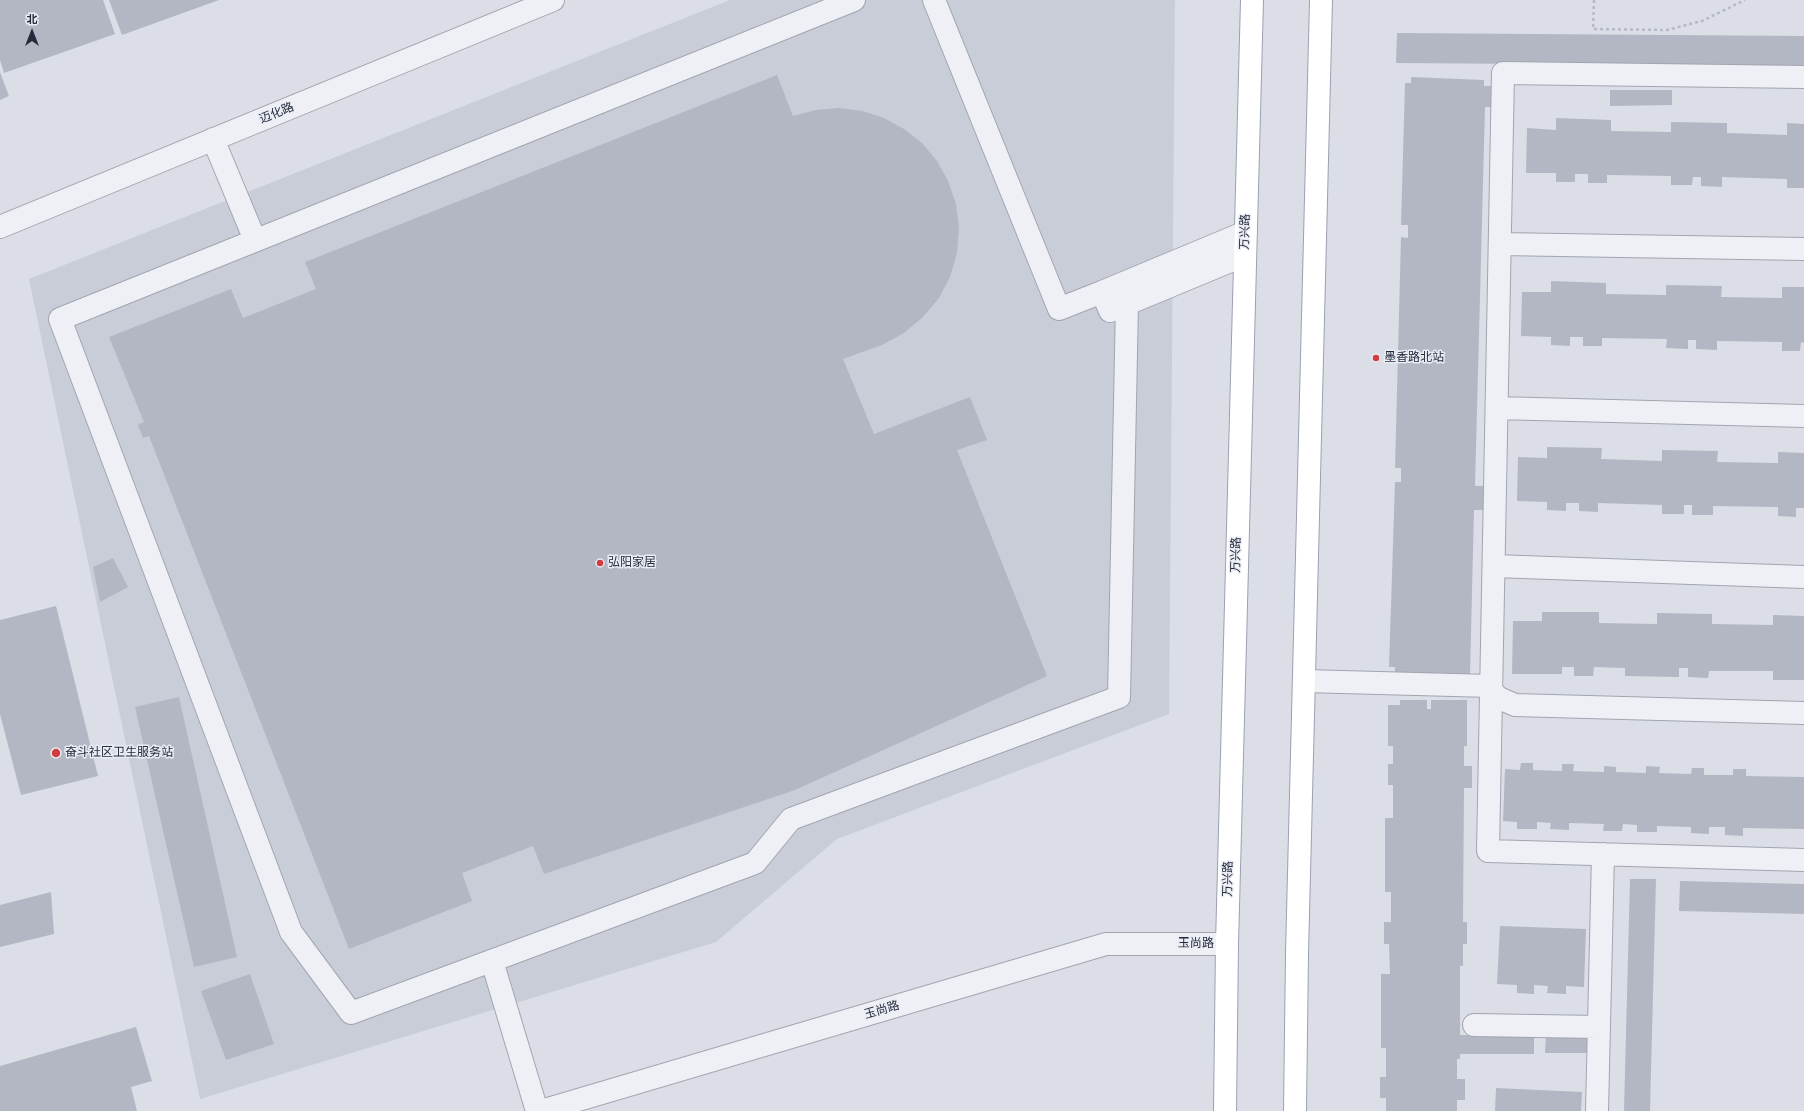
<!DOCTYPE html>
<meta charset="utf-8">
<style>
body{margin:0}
#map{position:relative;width:1804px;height:1111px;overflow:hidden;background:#dbdee6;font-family:"Source Sans 3","Noto Sans SC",sans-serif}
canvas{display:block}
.north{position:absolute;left:12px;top:12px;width:40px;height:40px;-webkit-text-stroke:3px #ebedf4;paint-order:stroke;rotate:0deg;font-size:11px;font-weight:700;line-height:16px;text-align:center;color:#252b3c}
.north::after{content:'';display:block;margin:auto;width:14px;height:18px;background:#252b3c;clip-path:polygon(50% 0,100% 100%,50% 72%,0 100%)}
</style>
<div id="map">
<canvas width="1804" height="1111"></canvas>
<div class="north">北</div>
</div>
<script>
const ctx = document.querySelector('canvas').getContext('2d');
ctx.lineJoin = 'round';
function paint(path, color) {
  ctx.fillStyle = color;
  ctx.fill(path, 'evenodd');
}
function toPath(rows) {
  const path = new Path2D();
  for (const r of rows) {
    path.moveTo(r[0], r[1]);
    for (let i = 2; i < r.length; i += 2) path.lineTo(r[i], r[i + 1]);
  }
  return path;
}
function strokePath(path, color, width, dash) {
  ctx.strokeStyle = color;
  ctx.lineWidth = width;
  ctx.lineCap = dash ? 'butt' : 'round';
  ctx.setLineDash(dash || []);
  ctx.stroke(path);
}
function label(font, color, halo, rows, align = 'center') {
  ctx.font = font + ' "Source Sans 3","Noto Sans SC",sans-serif';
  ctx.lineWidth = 3;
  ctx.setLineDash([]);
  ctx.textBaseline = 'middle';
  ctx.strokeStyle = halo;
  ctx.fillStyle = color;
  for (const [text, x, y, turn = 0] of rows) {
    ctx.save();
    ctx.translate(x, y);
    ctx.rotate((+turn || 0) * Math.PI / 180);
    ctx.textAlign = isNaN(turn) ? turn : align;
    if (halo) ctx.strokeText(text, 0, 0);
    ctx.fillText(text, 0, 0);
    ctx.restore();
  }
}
paint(toPath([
 [730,0,1175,0,1169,714,837,839,716,942,200,1099,29,279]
]), '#c9cdd8');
paint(toPath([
 [0,0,103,0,115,34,4,73,0,60],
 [109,0,219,0,122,35],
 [1397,33,1804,36,1804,66,1396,63],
 [0,72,9,96,0,100],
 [777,75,793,116,816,110,839,108,862,111,884,118,904,129,922,143,937,161,948,181,956,204,959,228,957,253,950,277,939,298,923,317,904,333,882,345,843,359,874,434,970,397,987,440,957,450,1047,676,795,790,544,874,533,846,462,873,472,901,349,949,149,436,143,438,138,425,144,422,109,337,231,289,243,318,316,289,305,262],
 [1411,77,1484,80,1484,86,1493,86,1493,107,1485,107,1475,486,1485,486,1484,510,1474,510,1470,674,1395,673,1395,667,1389,667,1395,482,1401,482,1401,468,1395,468,1401,237,1408,238,1408,225,1401,225,1405,83,1411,83],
 [1610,90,1672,90,1672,105,1610,106],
 [1556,118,1611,120,1611,131,1671,132,1671,122,1727,123,1727,133,1787,135,1787,123,1804,124,1804,188,1787,188,1787,179,1722,177,1722,187,1701,186,1701,177,1693,177,1692,185,1671,185,1671,176,1607,175,1607,183,1588,183,1588,174,1575,174,1575,182,1556,182,1556,173,1526,173,1527,128,1556,130],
 [1551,281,1606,283,1606,294,1666,295,1666,285,1722,286,1721,297,1782,298,1782,287,1804,287,1804,343,1801,342,1800,351,1782,351,1782,342,1717,341,1717,350,1696,349,1696,340,1688,340,1688,349,1666,348,1667,339,1602,338,1602,346,1583,346,1583,337,1570,337,1570,346,1551,345,1551,337,1521,336,1522,292,1551,292],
 [1547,447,1602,448,1601,459,1662,461,1662,450,1718,451,1717,462,1778,463,1778,452,1804,453,1804,508,1796,508,1796,517,1778,516,1778,507,1713,506,1713,515,1692,515,1692,505,1684,505,1684,514,1662,514,1662,505,1598,503,1598,512,1579,511,1579,503,1566,503,1566,511,1547,510,1547,502,1517,501,1518,457,1547,458],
 [113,558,128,587,100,602,93,567],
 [56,606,98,776,21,795,0,714,0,620],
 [1542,612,1599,612,1599,623,1657,624,1657,613,1712,614,1712,624,1773,625,1773,615,1804,616,1804,680,1773,680,1773,671,1709,671,1708,678,1688,677,1688,668,1679,668,1679,677,1625,676,1625,668,1594,667,1593,676,1574,676,1574,667,1562,667,1562,674,1512,674,1513,621,1542,621],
 [179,697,237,957,194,967,135,707],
 [1400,700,1427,700,1427,709,1431,709,1431,700,1467,700,1467,746,1464,746,1464,766,1472,766,1472,788,1464,788,1463,922,1467,922,1467,944,1463,944,1463,966,1460,966,1460,1035,1534,1035,1534,1054,1460,1054,1460,1059,1457,1059,1457,1079,1465,1079,1465,1100,1457,1100,1457,1111,1386,1111,1386,1098,1380,1098,1380,1077,1386,1077,1386,1048,1381,1048,1381,974,1390,974,1389,944,1384,944,1384,922,1391,922,1391,892,1385,892,1385,818,1393,818,1393,785,1388,785,1388,764,1393,764,1393,746,1388,746,1388,705,1400,705],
 [1521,763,1533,763,1533,770,1562,771,1562,764,1574,764,1573,771,1604,772,1604,766,1616,767,1616,772,1646,773,1646,766,1660,767,1659,773,1691,774,1692,768,1704,768,1704,775,1733,775,1733,769,1746,769,1746,776,1804,777,1804,829,1743,828,1743,836,1725,835,1725,827,1709,827,1709,834,1691,833,1691,827,1657,826,1657,832,1637,832,1637,825,1623,824,1622,831,1603,831,1604,824,1569,823,1569,830,1550,829,1551,823,1537,822,1537,829,1517,829,1517,822,1503,821,1505,769,1520,770],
 [1630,879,1656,879,1650,1111,1624,1111],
 [1680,881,1804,884,1804,914,1679,911],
 [51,892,54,934,0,947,0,905],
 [1500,926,1586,929,1584,987,1566,986,1566,994,1547,993,1548,986,1534,985,1534,994,1517,993,1517,985,1497,984],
 [250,974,274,1044,226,1060,201,991],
 [136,1027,152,1081,131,1087,137,1111,0,1111,0,1066],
 [1546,1035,1588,1036,1588,1053,1545,1053],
 [1496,1088,1582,1092,1581,1111,1495,1111]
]), '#b3b7c3');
const minor = toPath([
 [854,0,60,319,291,932,351,1013,755,863,791,819,1119,697,1127,304],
 [934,0,1059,309,1102,292],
 [1804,77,1503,73,1488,851,1804,860],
 [213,139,255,240],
 [0,227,553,0],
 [1500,244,1804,249],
 [1245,255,1110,311,1102,292,1246,232],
 [1497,408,1804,416],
 [1494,566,1804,577],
 [1304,681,1491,686,1493,693,1499,698,1515,705,1804,713],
 [492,961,537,1111],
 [1474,1025,1599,1027],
 [541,1111,1106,944,1227,944],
 [1597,1111,1603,854]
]);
const major = toPath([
 [1225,1111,1227,944,1252,0],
 [1295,1111,1297,953,1321,0]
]);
strokePath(minor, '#a1a5b0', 24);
strokePath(major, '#9ba1b2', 24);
strokePath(toPath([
 [1594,0,1593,29,1667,30,1702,21,1745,0]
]), '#b6b9c1', 2.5, [3, 3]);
strokePath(minor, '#eef0f5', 22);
strokePath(major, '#fff', 22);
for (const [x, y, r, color] of [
 [1376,358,4,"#d03c40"],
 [600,563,4,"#d03c40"],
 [56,753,5,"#d03c40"]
]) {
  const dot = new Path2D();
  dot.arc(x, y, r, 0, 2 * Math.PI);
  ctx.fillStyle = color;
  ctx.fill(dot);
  strokePath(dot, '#ebedf4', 1.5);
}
label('12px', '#252b3c', '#ebedf4', [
 ["迈化路",277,114,-22],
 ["万兴路",1246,232,-88],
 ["万兴路",1237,555,-89],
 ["万兴路",1229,879,-89],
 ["玉尚路",1196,944],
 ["玉尚路",882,1011,-16]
]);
label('12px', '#252b3c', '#ebedf4', [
 ["墨香路北站",1384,358],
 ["弘阳家居",608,563],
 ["奋斗社区卫生服务站",65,753]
], 'left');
</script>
